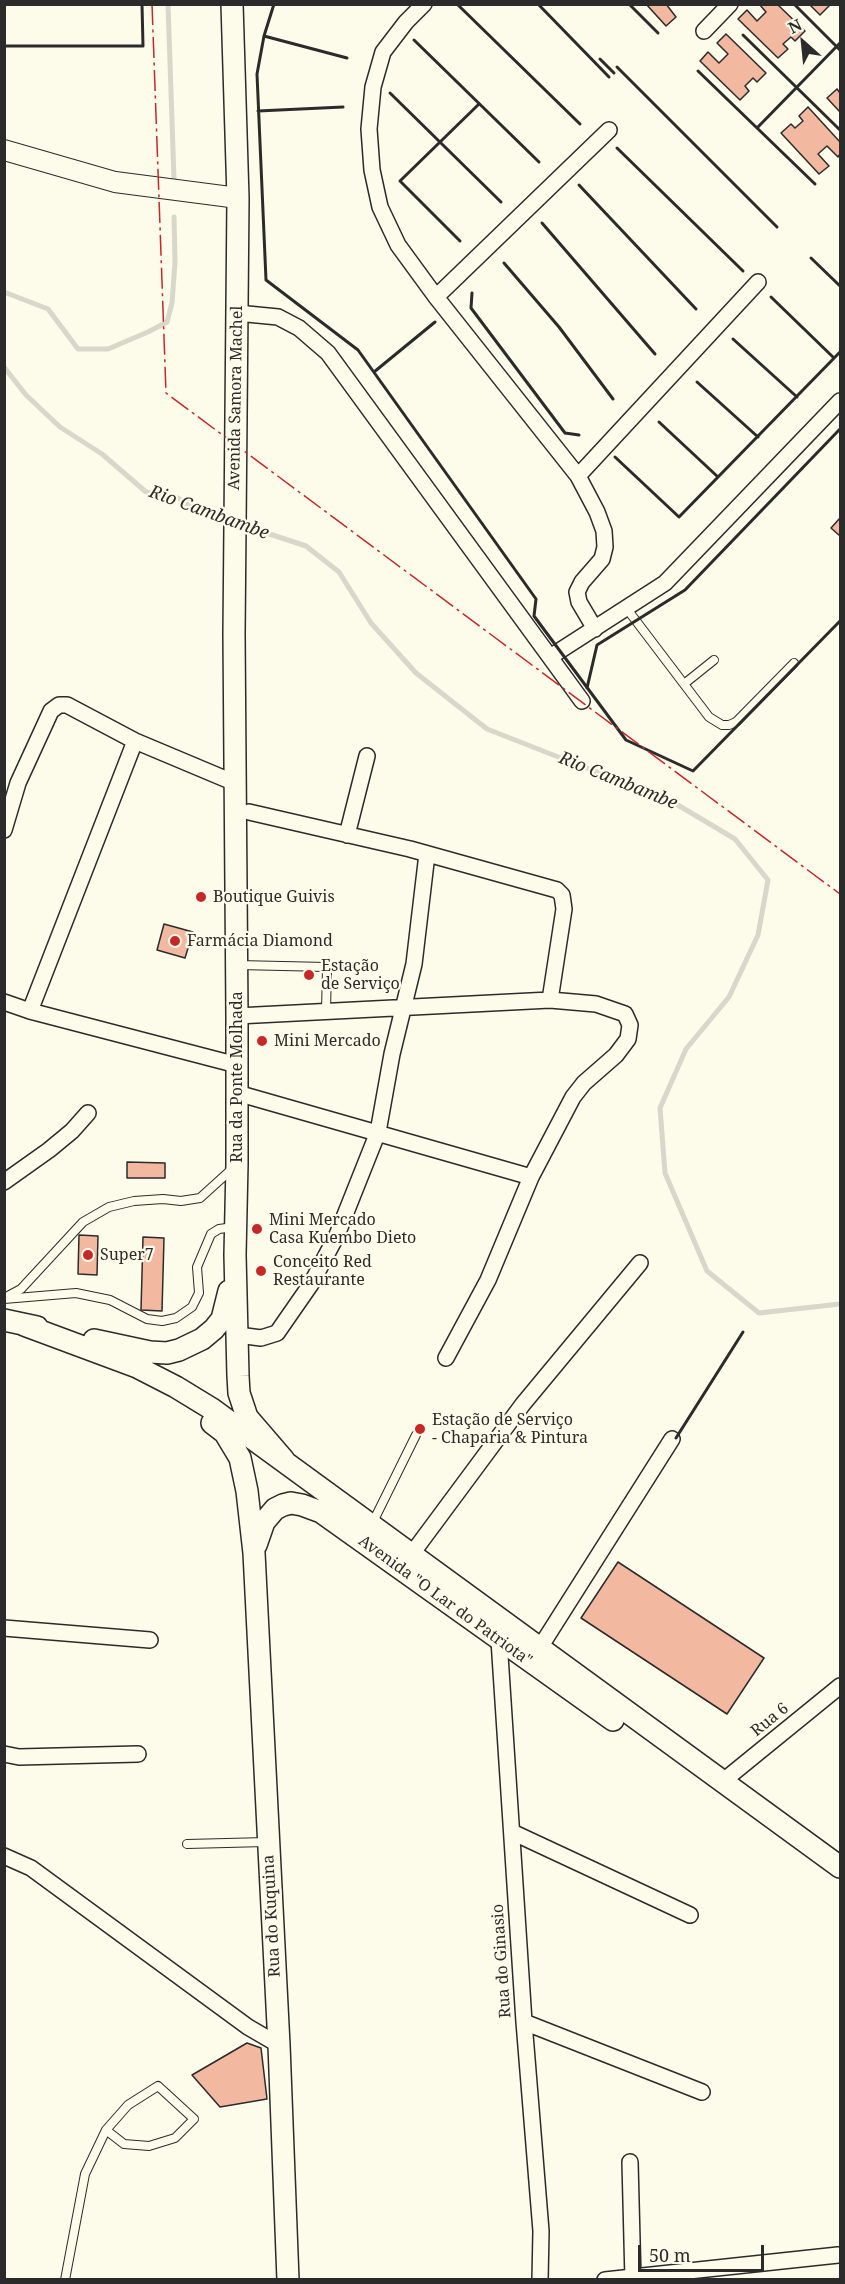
<!DOCTYPE html>
<meta charset="utf-8">
<style>
body{margin:0}
#map{position:relative;width:845px;height:2284px;overflow:hidden;background:#fdfbea;font-family:"Noto Serif",serif}
canvas{display:block}
.frame{position:absolute;inset:0;border:6px solid #2b2b2b;pointer-events:none}
.north{position:absolute;left:773px;top:12px;width:60px;height:60px;-webkit-text-stroke:4px #fdfbea;paint-order:stroke;rotate:333deg;font-size:16px;font-weight:700;line-height:24px;text-align:center;color:#2b2b2b}
.north::after{content:'';display:block;margin:auto;width:21px;height:27px;background:#2b2b2b;clip-path:polygon(50% 0,100% 100%,50% 72%,0 100%)}
.scale{position:absolute;left:638px;top:2245px;width:126px;height:27px;box-sizing:border-box;border:3px solid #2b2b2b;border-top:0;padding-left:8px;font-size:18px;line-height:21px;white-space:nowrap;color:#2b2b2b;-webkit-text-stroke:4px #fdfbea;paint-order:stroke}
</style>
<div id="map">
<canvas width="845" height="2284"></canvas>
<div class="frame"></div>
<div class="north">N</div>
<div class="scale">50 m</div>
</div>
<script>
const ctx = document.querySelector('canvas').getContext('2d');
ctx.lineJoin = 'round';
function toPath(rows) {
  const path = new Path2D();
  for (const r of rows) {
    path.moveTo(r[0], r[1]);
    for (let i = 2; i < r.length; i += 2) path.lineTo(r[i], r[i + 1]);
  }
  return path;
}
function strokePath(path, color, width, dash) {
  ctx.strokeStyle = color;
  ctx.lineWidth = width;
  ctx.lineCap = dash ? 'butt' : 'round';
  ctx.setLineDash(dash || []);
  ctx.stroke(path);
}
function paint(path, color) {
  ctx.fillStyle = color;
  ctx.fill(path, 'evenodd');
}
function label(font, color, halo, rows, align = 'center') {
  ctx.font = font + ' "Noto Serif",serif';
  ctx.lineWidth = 4.5;
  ctx.setLineDash([]);
  ctx.textBaseline = 'middle';
  ctx.strokeStyle = halo;
  ctx.fillStyle = color;
  for (const [text, x, y, turn = 0] of rows) {
    ctx.save();
    ctx.translate(x, y);
    ctx.rotate((+turn || 0) * Math.PI / 180);
    ctx.textAlign = isNaN(turn) ? turn : align;
    if (halo) ctx.strokeText(text, 0, 0);
    ctx.fillText(text, 0, 0);
    ctx.restore();
  }
}
strokePath(toPath([
 [168,4,174,179],
 [4,292,48,309,78,349,108,349,148,332,167,322,172,303,175,262,174,217],
 [4,367,26,395,60,427,102,454,146,492,178,498,205,515,230,522],
 [239,524,306,546,339,572,371,623,416,673,487,729,594,771,661,795,735,839,768,880,758,935,729,997,686,1049,660,1108,665,1173,707,1271,759,1313,840,1304]
]), '#d8d7c9', 5);
const building = toPath([
 [646,4,666,4,676,17,666,26,646,4],
 [759,4,777,4,805,31,795,41,791,37,783,44,788,49,778,58,738,19,747,10,757,21,766,12,759,4],
 [809,4,828,4,829,6,820,15,809,4],
 [726,34,766,73,757,82,753,78,745,86,749,91,740,100,700,61,708,52,719,63,728,54,717,43,726,34],
 [837,89,840,93,840,112,827,98,837,89],
 [808,107,840,142,840,154,838,157,827,146,818,154,829,166,819,174,781,133,791,124,795,128,803,121,799,116,808,107],
 [840,518,840,536,831,528,840,518],
 [164,924,193,932,185,958,157,950,164,924],
 [127,1162,165,1163,165,1178,127,1178,127,1162],
 [79,1235,98,1236,97,1275,78,1274,79,1235],
 [143,1237,164,1238,162,1311,141,1310,143,1237],
 [618,1562,764,1658,727,1714,581,1618,618,1562],
 [247,2043,261,2048,267,2099,220,2107,192,2075,247,2043]
]);
paint(building, '#f2b8a0');
strokePath(building, '#2b2b2b', 1.5);
const service = toPath([
 [627,609,709,717,722,725,729,725,736,722,794,663],
 [684,684,714,660],
 [238,965,327,967,326,1011],
 [6,1297,21,1289,83,1222,109,1207,134,1201,163,1199,181,1201,200,1198,232,1169],
 [4,1299,76,1293,110,1300,147,1319,162,1321,176,1318,192,1307,199,1293,197,1267,211,1234,219,1229,234,1227],
 [373,1522,416,1435],
 [187,1844,266,1842],
 [65,2280,85,2174,106,2130,128,2105,158,2086,194,2119,175,2138,149,2146,124,2144,106,2130]
]);
const minor = toPath([
 [424,4,406,22,383,52,373,87,369,129,372,170,380,207,398,245,436,297,578,476,597,512,604,531,605,547,602,559,582,582,577,592,579,602,595,629],
 [704,31,730,4],
 [436,297,609,130],
 [237,313,278,317,299,328,328,353,582,701],
 [578,476,758,282],
 [550,657,665,583,840,401],
 [249,812,410,849,557,890,562,895,564,909,550,1000],
 [4,830,18,783,51,711,59,705,67,705,135,741,235,783],
 [347,835,367,756],
 [4,1002,30,1011,237,1065],
 [30,1011,135,741],
 [237,1016,550,1000,596,1004,625,1014,630,1025,628,1039,616,1055,584,1083,573,1097,531,1177,488,1280,446,1358],
 [237,1093,531,1177],
 [4,1182,49,1150,72,1131,88,1113],
 [238,1335,261,1338,277,1333,311,1284,337,1235,378,1132,392,1054,414,964,427,854],
 [411,1555,523,1404,640,1263],
 [4,1628,150,1640],
 [499,1640,524,2022,541,2231,540,2280],
 [539,1649,672,1439],
 [4,1754,19,1757,138,1754],
 [722,1782,840,1686],
 [512,1832,690,1915],
 [4,1856,31,1868,248,2027,279,2045],
 [524,2022,702,2092],
 [630,2162,633,2280],
 [605,2280,838,2255]
]);
const tertiary = toPath([
 [4,150,115,182,238,198]
]);
const secondary = toPath([
 [232,4,238,198,234,634,237,1016,237,1164,235,1255,238,1376,239,1393,247,1417,284,1460],
 [4,1320,37,1327],
 [24,1325,137,1367,176,1387,212,1409,840,1867],
 [94,1340,150,1352,167,1353,179,1350,202,1339,214,1329,222,1319,229,1291],
 [212,1423,225,1433,240,1458,247,1491,254,1553,279,2045,288,2280],
 [256,1545,264,1522,275,1509,283,1505,291,1503,302,1505,321,1512,613,1720]
]);
strokePath(service, '#2b2b2b', 10);
strokePath(minor, '#2b2b2b', 18);
strokePath(tertiary, '#2b2b2b', 22);
strokePath(secondary, '#2b2b2b', 24);
strokePath(service, '#fdfbea', 8);
strokePath(minor, '#fdfbea', 15);
strokePath(tertiary, '#fdfbea', 20);
strokePath(secondary, '#fdfbea', 21);
strokePath(toPath([
 [274,4,264,36,257,74,266,280,358,350,536,599,534,616,626,740,693,771,840,621],
 [457,4,580,124],
 [538,4,609,77],
 [629,4,658,33],
 [794,4,840,50],
 [743,35,840,130],
 [264,36,347,58],
 [414,40,539,162],
 [4,46,143,46,142,4],
 [600,59,614,73],
 [617,67,777,227],
 [698,71,815,184],
 [390,93,501,202],
 [258,111,343,107],
 [757,128,840,43],
 [617,148,743,271],
 [579,185,696,309],
 [542,223,655,354],
 [460,241,400,181,479,104],
 [811,258,840,286],
 [504,263,559,327,613,399],
 [472,293,471,308,565,433,579,435],
 [771,297,834,358],
 [733,339,797,397],
 [374,372,435,322],
 [697,382,758,437],
 [659,422,718,477],
 [615,457,679,517,840,352],
 [587,688,597,645,685,590,840,429],
 [676,1438,743,1332]
]), '#2b2b2b', 3);
strokePath(toPath([
 [152,4,166,393,840,894]
]), '#c62828', 1.5, [21, 4.5, 3, 4.5]);
for (const [x, y, r, color] of [
 [201,897,6,"#c62828"],
 [175,941,6,"#c62828"],
 [309,975,6,"#c62828"],
 [262,1041,6,"#c62828"],
 [257,1229,6,"#c62828"],
 [88,1255,6,"#c62828"],
 [261,1271,6,"#c62828"],
 [420,1429,6,"#c62828"]
]) {
  const dot = new Path2D();
  dot.arc(x, y, r, 0, 2 * Math.PI);
  ctx.fillStyle = color;
  ctx.fill(dot);
  strokePath(dot, '#fdfbea', 2);
}
label('16px', '#2b2b2b', '#fdfbea', [
 ["Avenida Samora Machel",236,398,-89],
 ["Rua da Ponte Molhada",237,1077,-90],
 ["Avenida \"O Lar do Patriota\"",445,1601,36],
 ["Rua 6",770,1720,-39],
 ["Rua do Kuquina",272,1916,-93],
 ["Rua do Ginasio",502,1961,-94]
]);
label('16px', '#2b2b2b', '#fdfbea', [
 ["Boutique Guivis",213,897],
 ["Farmácia Diamond",187,941],
 ["Estação",321,966],
 ["de Serviço",321,984],
 ["Mini Mercado",274,1041],
 ["Mini Mercado",269,1220],
 ["Casa Kuembo Dieto",269,1238],
 ["Super7",100,1255],
 ["Conceito Red",273,1262],
 ["Restaurante",273,1280],
 ["Estação de Serviço",432,1420],
 ["- Chaparia & Pintura",432,1438]
], 'left');
label('italic 18px', '#2b2b2b', '#fdfbea', [
 ["Rio Cambambe",209,513,20],
 ["Rio Cambambe",618,781,22]
]);
</script>
